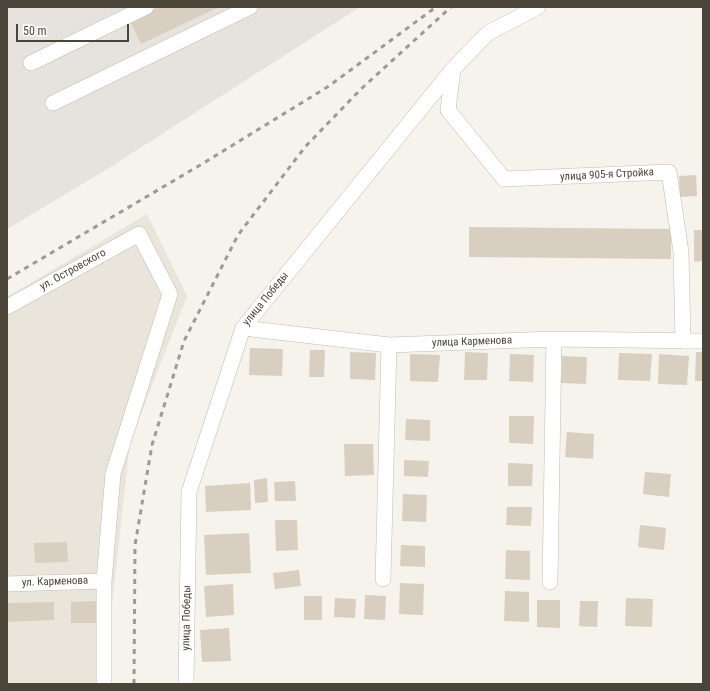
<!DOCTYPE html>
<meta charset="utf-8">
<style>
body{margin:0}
#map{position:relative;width:710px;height:691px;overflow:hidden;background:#f6f3ec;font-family:"Roboto Condensed",sans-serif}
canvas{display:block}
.frame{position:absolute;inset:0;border:8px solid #4b4439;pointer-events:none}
.scale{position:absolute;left:16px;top:24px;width:113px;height:18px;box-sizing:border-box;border:2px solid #4b4439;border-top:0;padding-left:5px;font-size:12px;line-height:14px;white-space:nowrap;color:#4b4439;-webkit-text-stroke:3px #fff;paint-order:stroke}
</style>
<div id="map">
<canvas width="710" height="691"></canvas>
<div class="frame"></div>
<div class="scale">50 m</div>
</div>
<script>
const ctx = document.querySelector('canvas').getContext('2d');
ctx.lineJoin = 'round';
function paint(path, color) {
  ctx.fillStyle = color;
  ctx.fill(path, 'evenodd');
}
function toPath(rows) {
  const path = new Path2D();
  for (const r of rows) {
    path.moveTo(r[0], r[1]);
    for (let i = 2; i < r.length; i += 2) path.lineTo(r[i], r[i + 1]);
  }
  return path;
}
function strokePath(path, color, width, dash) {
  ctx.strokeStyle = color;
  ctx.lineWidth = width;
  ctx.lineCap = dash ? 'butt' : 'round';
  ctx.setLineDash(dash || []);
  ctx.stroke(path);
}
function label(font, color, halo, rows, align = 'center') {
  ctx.font = font + ' "Roboto Condensed",sans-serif';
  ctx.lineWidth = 4;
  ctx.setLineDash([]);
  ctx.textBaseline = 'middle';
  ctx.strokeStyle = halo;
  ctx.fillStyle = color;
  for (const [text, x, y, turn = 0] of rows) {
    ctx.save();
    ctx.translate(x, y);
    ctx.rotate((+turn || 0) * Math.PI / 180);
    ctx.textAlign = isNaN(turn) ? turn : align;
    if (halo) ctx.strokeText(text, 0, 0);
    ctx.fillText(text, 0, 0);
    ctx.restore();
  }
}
paint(toPath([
 [147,214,187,296,130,442,108,643,110,684,7,684,7,297]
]), '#eae5da');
paint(toPath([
 [7,7,360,7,112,166,7,229]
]), '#e6e2dd');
paint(toPath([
 [159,7,219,7,141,44,130,21],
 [696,175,697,196,680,197,679,176],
 [469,227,671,229,671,259,469,257],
 [694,230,703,230,703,261,694,262],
 [250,348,283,349,282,376,249,375],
 [310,350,325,350,324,377,309,377],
 [350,352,376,353,375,380,350,379],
 [465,352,488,353,487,380,464,380],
 [696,352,703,352,703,381,695,381],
 [619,353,652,354,650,381,618,380],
 [410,354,440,355,438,382,410,381],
 [510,354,534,355,533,382,509,381],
 [659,354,689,356,687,385,658,384],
 [562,356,587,357,586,384,561,383],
 [509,416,534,416,533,444,509,443],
 [406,419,430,420,430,441,405,440],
 [567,432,594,434,593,459,565,457],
 [344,444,373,444,374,475,345,476],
 [404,460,429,461,428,477,404,476],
 [508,463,533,464,532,486,508,486],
 [645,472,671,474,669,497,643,494],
 [267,478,268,502,255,503,254,480],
 [295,481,296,501,275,501,274,482],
 [250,483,251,510,206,512,205,486],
 [403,494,427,495,426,522,402,521],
 [507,507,532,507,531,526,506,525],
 [275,520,297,520,298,550,276,551],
 [640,525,666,528,664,550,638,547],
 [249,533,251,573,206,575,204,535],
 [67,542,68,562,35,563,34,543],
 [401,545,425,546,425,567,400,566],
 [506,550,530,551,530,580,505,579],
 [299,570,301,586,275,589,273,573],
 [400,583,424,584,423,615,399,614],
 [233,584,234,615,206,617,204,586],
 [505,591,529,592,529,622,504,621],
 [365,595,386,596,385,620,364,619],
 [304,596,322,596,322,620,304,620],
 [335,598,356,599,355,618,334,617],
 [626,598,653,599,652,627,625,626],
 [537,600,560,600,560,628,537,627],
 [96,601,96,623,71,623,71,602],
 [580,601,598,601,597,627,579,626],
 [54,602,54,620,7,622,7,603],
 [229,628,231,661,202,662,200,630]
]), '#d8cfc1');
const minor = toPath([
 [31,63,146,7],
 [453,69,448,110,504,179,669,172,681,252,683,341],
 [53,103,250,7],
 [7,307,139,234,170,294,113,474,104,581,104,684],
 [243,328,389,345,554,339,703,341],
 [383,579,389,345],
 [550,582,554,339],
 [7,584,104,581],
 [186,684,189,492,243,328,453,69,488,33,538,7]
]);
strokePath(minor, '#c2bbae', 16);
strokePath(minor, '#fff', 15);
strokePath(toPath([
 [7,279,202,164,329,86,436,7],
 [134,684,135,545,152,445,184,341,238,235,305,147,361,89,451,7]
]), '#9a9a9a', 3, [5, 5]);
label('11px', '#4b4439', '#fff', [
 ["улица 905-я Стройка",607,175,-3],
 ["ул. Островского",73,270,-29],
 ["улица Победы",266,299,-51],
 ["улица Карменова",472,342,-2],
 ["ул. Карменова",55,582,-2],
 ["улица Победы",187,618,-89]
]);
</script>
